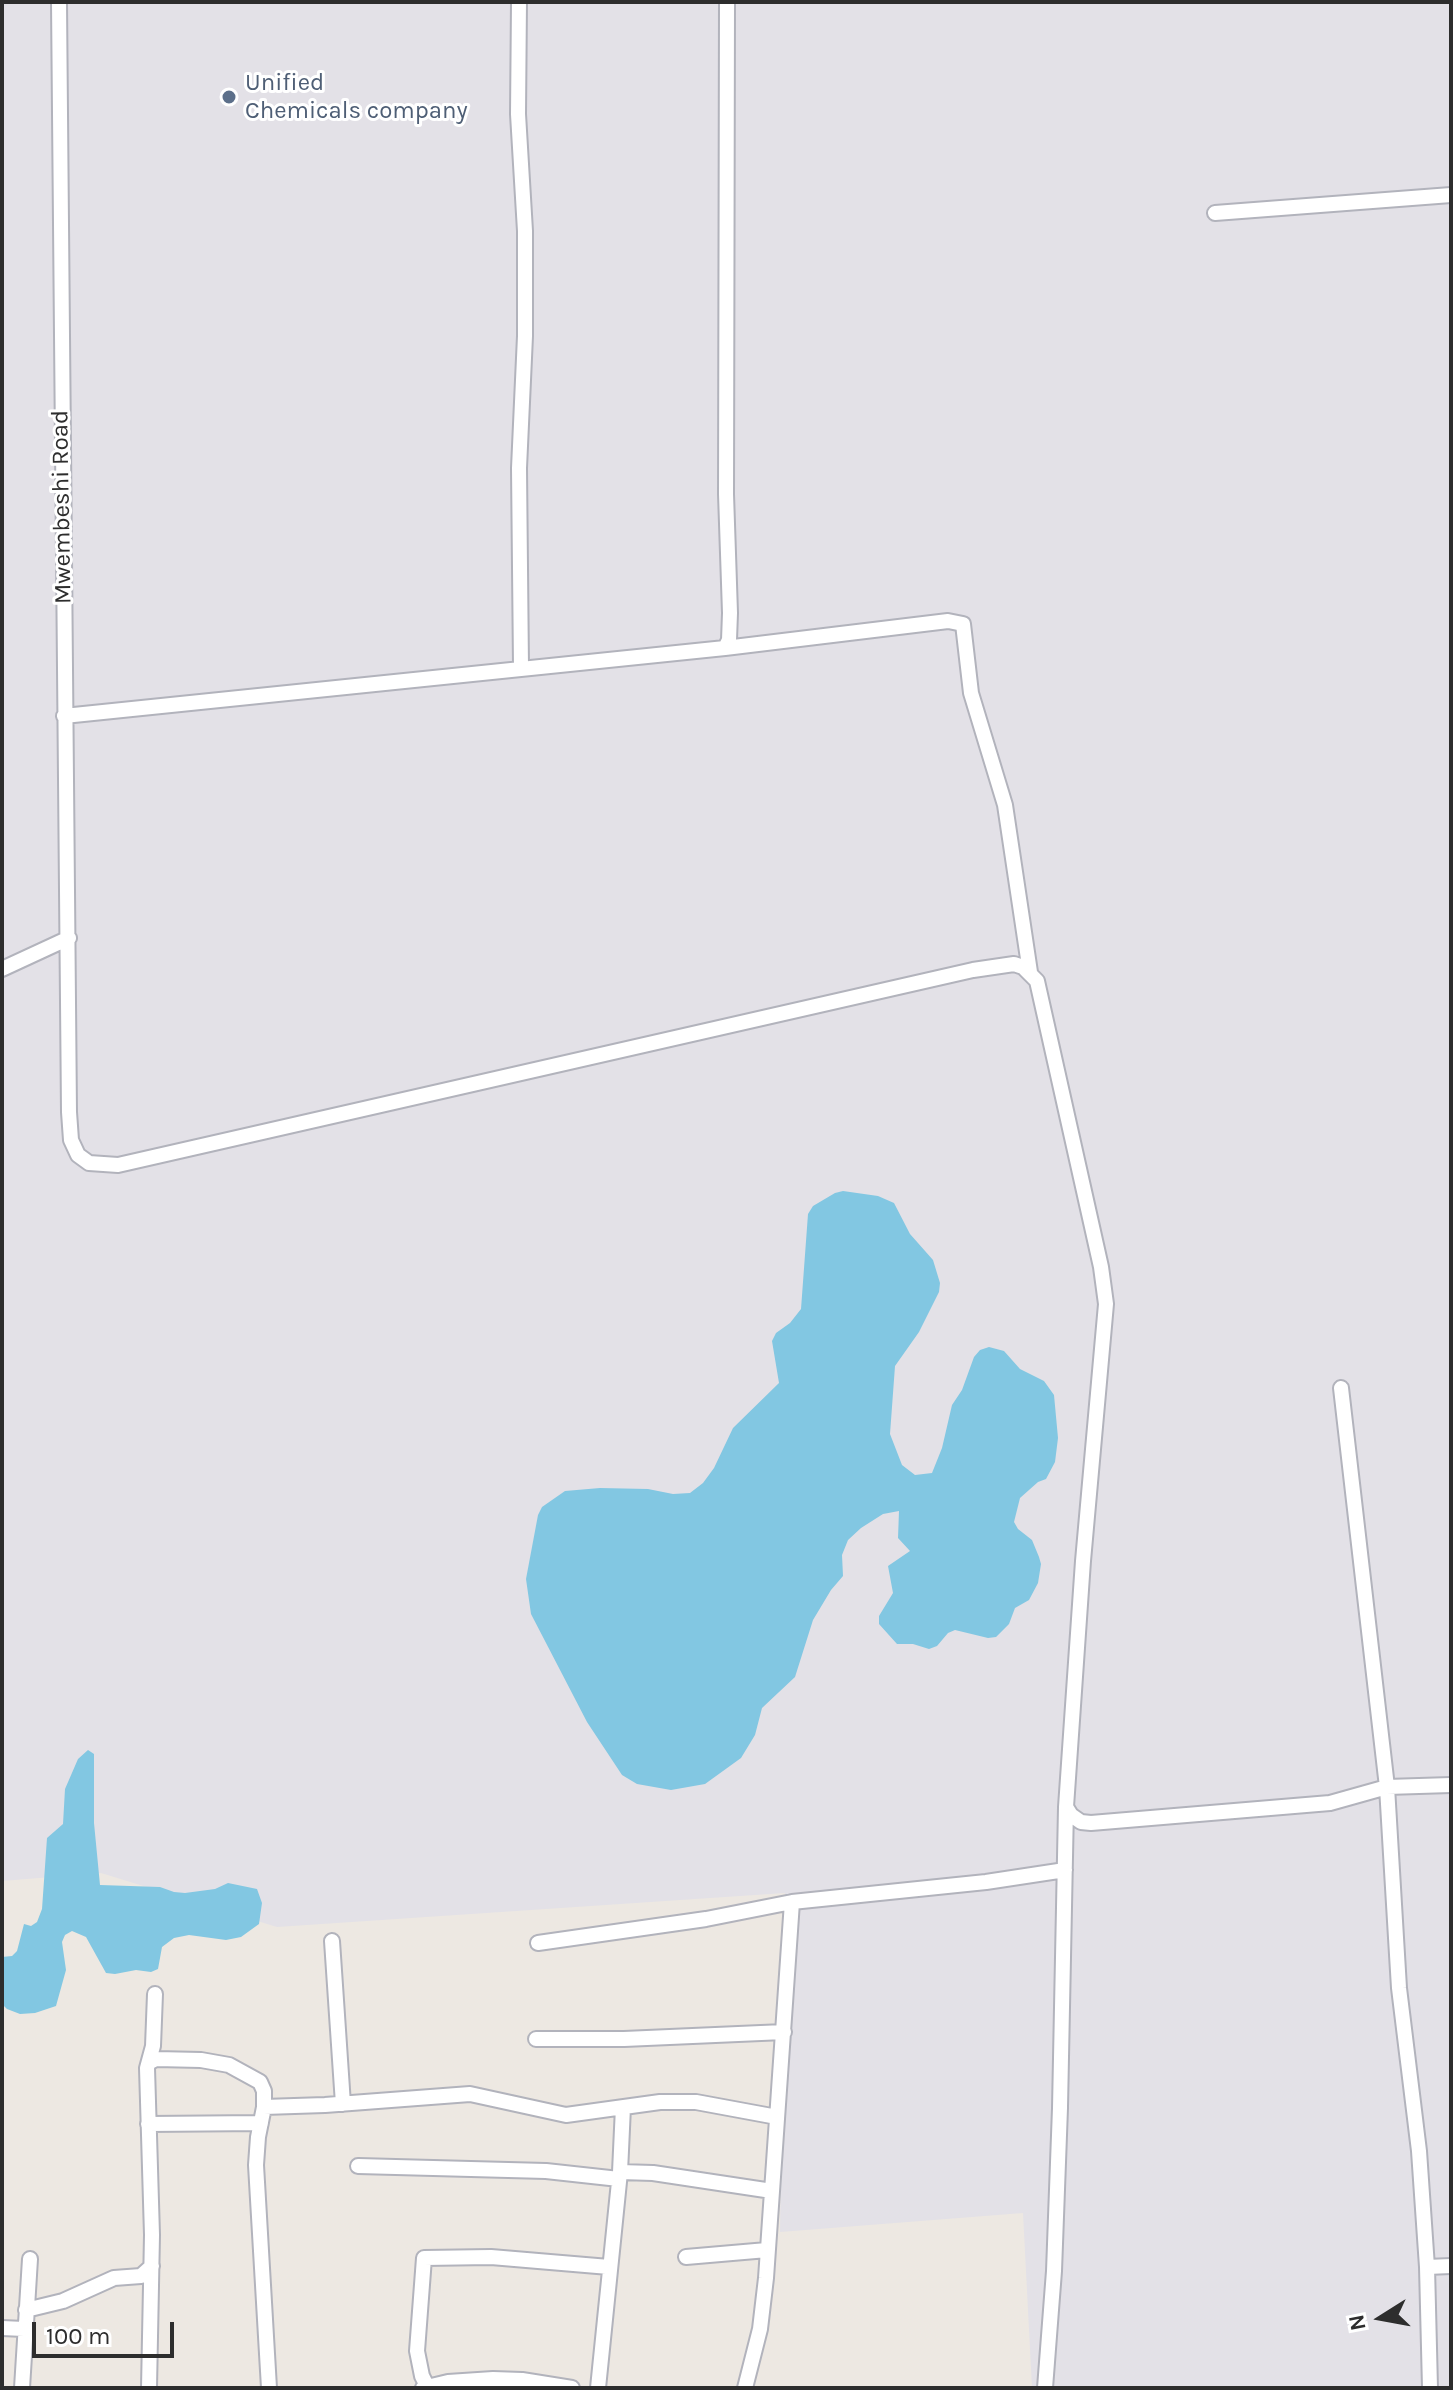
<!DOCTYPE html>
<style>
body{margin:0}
#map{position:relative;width:1453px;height:2390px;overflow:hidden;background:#ede8e2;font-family:Karla,sans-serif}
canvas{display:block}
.frame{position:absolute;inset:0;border:4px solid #2d2d2d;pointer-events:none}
.north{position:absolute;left:1341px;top:2278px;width:80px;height:80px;-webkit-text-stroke:6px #fff;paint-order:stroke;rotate:259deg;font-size:22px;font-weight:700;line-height:32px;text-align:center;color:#2d2d2d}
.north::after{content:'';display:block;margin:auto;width:28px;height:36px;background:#2d2d2d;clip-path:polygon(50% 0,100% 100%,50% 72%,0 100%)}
.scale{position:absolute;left:32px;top:2322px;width:142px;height:36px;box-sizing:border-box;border:4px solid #2d2d2d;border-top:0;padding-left:10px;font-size:24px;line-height:28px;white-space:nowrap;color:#2d2d2d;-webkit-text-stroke:6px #fff;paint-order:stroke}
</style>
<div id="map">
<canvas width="1453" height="2390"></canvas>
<div class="frame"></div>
<div class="north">N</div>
<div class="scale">100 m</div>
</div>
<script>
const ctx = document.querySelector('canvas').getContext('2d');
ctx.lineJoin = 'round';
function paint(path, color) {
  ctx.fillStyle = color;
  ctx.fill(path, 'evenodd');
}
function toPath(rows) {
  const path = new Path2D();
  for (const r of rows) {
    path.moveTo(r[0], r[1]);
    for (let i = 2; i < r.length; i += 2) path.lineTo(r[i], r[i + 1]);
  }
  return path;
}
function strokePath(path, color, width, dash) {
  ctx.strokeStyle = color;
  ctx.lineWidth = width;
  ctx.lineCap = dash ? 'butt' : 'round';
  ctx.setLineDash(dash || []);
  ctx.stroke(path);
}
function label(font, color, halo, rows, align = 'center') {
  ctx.font = font + ' Karla,sans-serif';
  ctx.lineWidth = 6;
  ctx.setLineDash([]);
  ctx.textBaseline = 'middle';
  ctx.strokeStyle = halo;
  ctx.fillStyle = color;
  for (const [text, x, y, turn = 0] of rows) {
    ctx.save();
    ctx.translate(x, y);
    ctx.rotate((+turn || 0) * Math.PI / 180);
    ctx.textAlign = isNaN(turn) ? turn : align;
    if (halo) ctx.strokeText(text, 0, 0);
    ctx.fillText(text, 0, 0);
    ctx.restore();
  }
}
paint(toPath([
 [2,2,1451,2,1451,2388,1032,2388,1023,2213,780,2232,785,1893,277,1927,101,1873,2,1881]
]), '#e3e1e7');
paint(toPath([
 [843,1191,878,1196,894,1203,910,1234,933,1260,940,1283,939,1292,919,1332,895,1366,890,1434,902,1465,915,1475,932,1473,942,1448,952,1405,962,1390,974,1357,980,1350,989,1347,1004,1351,1020,1369,1044,1381,1054,1395,1058,1438,1055,1462,1046,1479,1038,1482,1020,1498,1014,1522,1018,1529,1032,1540,1039,1557,1041,1564,1038,1583,1029,1600,1015,1608,1009,1624,996,1637,988,1638,955,1630,948,1633,937,1646,929,1649,913,1644,897,1644,879,1624,879,1616,893,1593,888,1566,910,1551,898,1538,899,1511,883,1514,861,1528,848,1540,842,1555,843,1576,831,1590,813,1620,795,1677,762,1708,755,1735,741,1758,705,1784,671,1790,637,1784,622,1775,587,1722,531,1614,526,1579,538,1515,542,1507,565,1491,600,1488,648,1489,673,1494,690,1493,703,1483,714,1468,733,1428,779,1383,772,1341,776,1333,790,1323,801,1309,808,1214,813,1206,835,1193],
 [88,1750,94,1754,94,1823,100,1885,160,1887,174,1892,185,1893,215,1889,228,1883,257,1889,262,1903,259,1924,241,1937,226,1940,189,1935,174,1938,162,1947,158,1969,151,1972,136,1970,115,1974,106,1973,86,1937,72,1931,65,1935,62,1942,66,1970,56,2006,35,2013,20,2014,7,2009,2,2004,2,1957,12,1956,17,1951,24,1924,31,1926,37,1922,42,1909,47,1838,63,1824,65,1789,78,1759]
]), '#82c7e2');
const minor = toPath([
 [59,2,69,1112,71,1140,78,1155,89,1163,118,1165,973,970,1014,964,1023,967,1037,981,1101,1267,1106,1304,1083,1561,1066,1807,1071,1815,1081,1822,1091,1823,1330,1803,1387,1787,1451,1785],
 [519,2,518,114,525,231,525,336,519,468,521,667],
 [1215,213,1451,195],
 [725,648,948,621,963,624,971,693,1005,805,1030,972],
 [64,716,725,648,729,640,730,613,726,494,727,2],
 [2,969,69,938],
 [1341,1388,1387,1787,1399,1988,1419,2151,1427,2267,1430,2388],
 [332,1941,343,2104],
 [538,1943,706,1919,792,1902,986,1882,1065,1870],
 [536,2039,624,2039,784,2032],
 [150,2062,156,2059,201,2060,229,2065,260,2082,264,2091,264,2107,258,2137,256,2165,269,2388],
 [264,2107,325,2105,470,2094,566,2115,660,2102,696,2102,777,2117],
 [148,2124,261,2123],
 [358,2166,546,2171,619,2179],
 [620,2172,653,2173,772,2191],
 [686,2257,767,2250],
 [1427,2267,1451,2266],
 [26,2310,63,2301,114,2278,141,2276,152,2266],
 [2,2328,24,2329],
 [22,2388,30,2259],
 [149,2388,152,2235,147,2068,153,2046,155,1994],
 [423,2388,448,2382,493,2379,522,2380,572,2388],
 [428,2388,422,2376,417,2351,424,2258,491,2257,609,2267],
 [598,2388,620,2172,623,2107],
 [745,2388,760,2329,766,2278,792,1902],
 [1045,2388,1054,2271,1060,2108,1066,1807]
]);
strokePath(minor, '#b2b3bc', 18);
strokePath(minor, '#fff', 14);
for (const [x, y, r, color] of [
 [229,97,8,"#5c6f8a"]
]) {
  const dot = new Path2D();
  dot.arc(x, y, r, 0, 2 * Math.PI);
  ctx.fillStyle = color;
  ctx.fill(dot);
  strokePath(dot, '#fff', 3);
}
label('24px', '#4e5e75', '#fff', [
 ["Unified",245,83],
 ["Chemicals company",245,111]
], 'left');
label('24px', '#2d2d2d', '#fff', [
 ["Mwembeshi Road",62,507,-91]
]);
</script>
